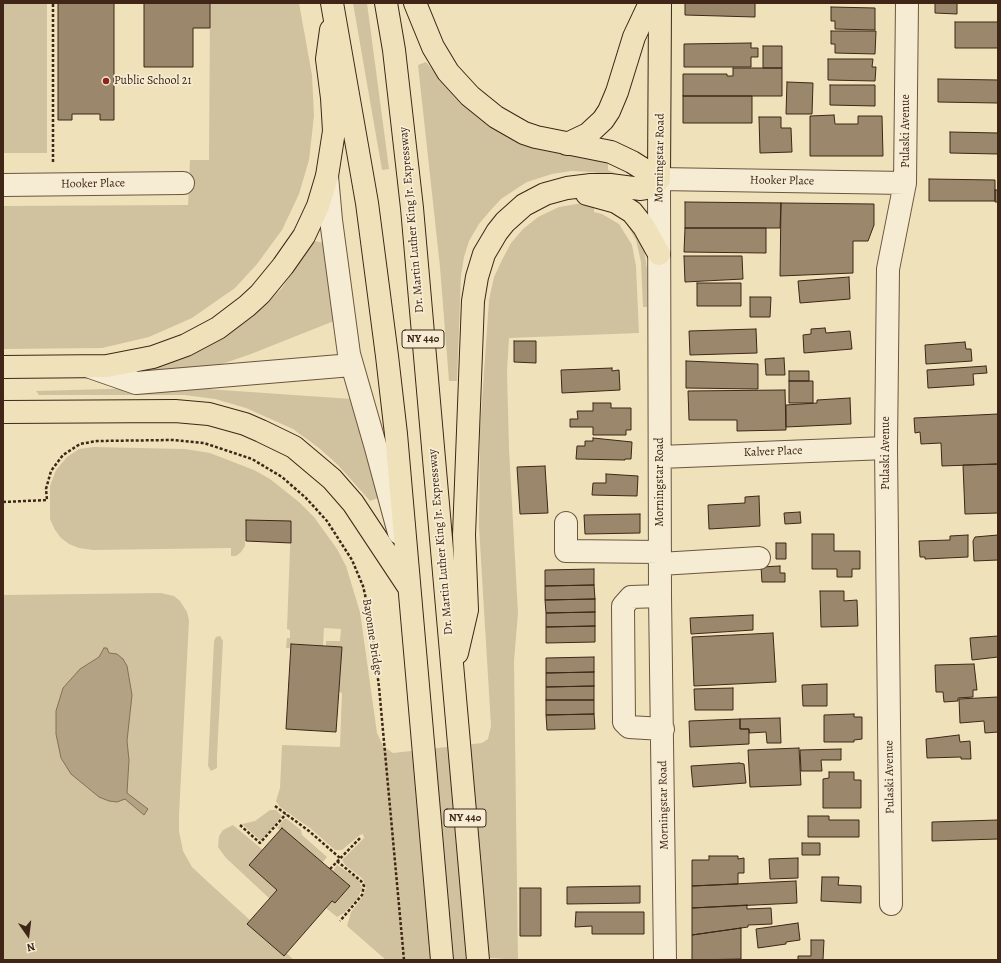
<!DOCTYPE html>
<style>
body{margin:0}
#map{position:relative;width:1001px;height:963px;overflow:hidden;background:#efe2bb;font-family:Alegreya,serif}
canvas{display:block}
.frame{position:absolute;inset:0;border:4px solid #3f2616;pointer-events:none}
.north{position:absolute;left:8px;top:915px;width:40px;height:40px;-webkit-text-stroke:3px #f5ecd3;paint-order:stroke;rotate:166deg;font-size:11px;font-weight:700;line-height:16px;text-align:center;color:#3f2616}
.north::after{content:'';display:block;margin:auto;width:14px;height:18px;background:#3f2616;clip-path:polygon(50% 0,100% 100%,50% 72%,0 100%)}
</style>
<div id="map">
<canvas width="1001" height="963"></canvas>
<div class="frame"></div>
<div class="north">N</div>
</div>
<script>
const ctx = document.querySelector('canvas').getContext('2d');
ctx.lineJoin = 'round';
function paint(path, color) {
  ctx.fillStyle = color;
  ctx.fill(path, 'evenodd');
}
function toPath(rows) {
  const path = new Path2D();
  for (const r of rows) {
    path.moveTo(r[0], r[1]);
    for (let i = 2; i < r.length; i += 2) path.lineTo(r[i], r[i + 1]);
  }
  return path;
}
function strokePath(path, color, width, dash) {
  ctx.strokeStyle = color;
  ctx.lineWidth = width;
  ctx.lineCap = dash ? 'butt' : 'round';
  ctx.setLineDash(dash || []);
  ctx.stroke(path);
}
function label(font, color, halo, rows, align = 'center') {
  ctx.font = font + ' Alegreya,serif';
  ctx.lineWidth = 3.5;
  ctx.setLineDash([]);
  ctx.textBaseline = 'middle';
  ctx.strokeStyle = halo;
  ctx.fillStyle = color;
  for (const [text, x, y, turn = 0] of rows) {
    ctx.save();
    ctx.translate(x, y);
    ctx.rotate((+turn || 0) * Math.PI / 180);
    ctx.textAlign = isNaN(turn) ? turn : align;
    if (halo) ctx.strokeText(text, 0, 0);
    ctx.fillText(text, 0, 0);
    ctx.restore();
  }
}
paint(toPath([
 [3,3,47,3,47,153,3,153],
 [210,3,299,3,312,75,314,116,309,160,299,194,282,230,257,264,235,288,192,318,149,337,102,348,3,349,3,206,188,205,190,160,209,160],
 [353,3,367,3,389,169,382,170],
 [426,62,456,98,479,118,492,126,608,161,608,170,626,178,592,172,572,171,552,174,527,182,516,189,501,199,489,212,479,224,469,241,464,257,461,276,457,381,449,381,440,267,418,65],
 [589,202,628,217,644,249,647,269,647,307,643,307,641,262,636,240,625,221,613,213,594,206,594,212,602,214,619,224,632,245,636,266,639,333,509,338,507,371,509,449,518,613,514,661,518,960,492,958,471,960,386,960,347,926,351,912,361,899,366,888,363,879,345,865,342,860,364,838,363,834,360,835,342,850,335,850,310,828,280,807,276,801,280,788,282,745,340,747,342,693,339,692,342,647,326,646,326,641,340,641,341,629,324,628,323,646,291,644,290,648,286,648,287,638,290,638,290,630,287,629,291,521,246,520,245,546,241,552,236,556,231,556,231,548,93,550,79,548,69,544,61,538,55,530,50,519,50,486,56,470,67,457,79,449,94,447,185,449,210,453,254,470,270,479,299,502,314,517,337,549,346,566,360,612,377,733,383,746,393,753,482,743,488,739,491,726,479,527,480,430,489,300,494,277,502,260,511,243,523,229,538,217,559,207],
 [315,241,324,243,334,321,251,354,222,364,203,368,135,374,181,359,219,340,239,326,263,307,281,289],
 [178,387,352,399,374,478,378,498,370,501,338,465,319,448,293,429,246,408,215,399,184,395,39,395,36,391],
 [161,593,174,596,180,601,187,612,189,620,179,816,179,831,183,851,192,867,208,882,294,960,3,960,3,595],
 [220,636,223,641,217,756,217,768,211,771,208,766,214,641,216,637],
 [270,810,276,810,282,816,261,841,242,824,255,821],
 [284,819,287,819,301,830,302,835,327,857,322,863,277,828],
 [233,825,263,850,277,890,270,899,226,858,218,847,219,836,223,830],
 [337,865,352,875,359,881,362,888,358,898,344,913,337,917,326,908,332,901,335,903,350,886,333,871]
]), '#d1c29f');
const water = toPath([
 [104,648,107,648,109,653,117,654,123,659,127,666,132,695,127,741,129,760,127,793,148,809,144,815,125,799,117,802,109,801,99,797,71,774,61,758,56,734,56,711,63,688,80,669,99,657,104,648]
]);
paint(water, '#b3a283');
strokePath(water, '#857057', 1);
const building = toPath([
 [58,3,114,3,114,120,100,120,100,114,72,114,72,120,58,120,58,3],
 [144,3,210,3,210,28,193,28,193,67,144,67,144,3],
 [685,3,755,3,755,17,685,15,685,3],
 [935,3,957,3,957,14,935,13,935,3],
 [831,7,875,8,875,30,835,29,835,21,831,21,831,7],
 [955,22,998,22,998,48,955,48,955,22],
 [831,31,876,31,875,54,835,53,835,44,831,44,831,31],
 [751,43,751,48,758,48,758,57,751,57,751,67,684,67,684,44,751,43],
 [763,46,782,46,782,68,763,68,763,46],
 [828,59,873,59,872,67,876,67,875,81,828,80,828,59],
 [733,68,782,68,782,96,683,96,683,74,727,74,727,76,733,76,733,68],
 [938,79,998,80,998,103,938,102,938,79],
 [787,82,813,83,812,114,786,114,787,82],
 [830,85,875,85,875,106,830,105,830,85],
 [683,96,752,96,752,123,683,123,683,96],
 [834,115,835,124,858,124,858,116,882,116,883,156,810,156,810,116,834,115],
 [759,117,781,117,781,128,791,128,792,152,760,153,759,117],
 [950,132,998,133,998,154,950,153,950,132],
 [929,179,995,180,995,201,929,201,929,179],
 [995,190,998,190,998,202,995,202,995,190],
 [685,202,781,203,780,228,685,228,685,202],
 [781,203,874,204,874,225,868,241,853,241,853,273,780,276,781,203],
 [685,228,766,228,766,253,684,252,685,228],
 [684,256,742,256,743,279,685,282,684,256],
 [849,277,850,299,800,303,798,281,849,277],
 [697,283,741,283,741,306,697,306,697,283],
 [750,297,771,297,770,317,750,317,750,297],
 [825,328,826,333,850,331,852,349,804,353,803,335,811,334,811,329,825,328],
 [756,329,757,353,690,355,689,331,756,329],
 [514,341,536,341,536,363,514,362,514,341],
 [965,342,966,349,971,349,972,361,926,364,925,345,965,342],
 [784,358,785,375,766,375,765,359,784,358],
 [686,361,758,364,758,389,686,388,686,361],
 [986,366,987,373,973,374,974,385,928,388,927,370,986,366],
 [612,368,612,371,619,370,620,390,562,393,561,370,612,368],
 [789,371,809,371,809,381,789,381,789,371],
 [789,381,813,381,813,403,789,403,789,381],
 [785,390,786,430,737,431,737,420,689,420,688,391,785,390],
 [850,398,851,424,786,427,786,405,817,403,817,400,850,398],
 [593,403,611,403,611,408,631,408,631,430,626,430,626,435,593,435,593,427,570,427,570,419,578,419,577,411,593,411,593,403],
 [998,414,998,464,942,466,941,443,921,444,920,432,915,433,914,418,998,414],
 [593,438,632,442,631,459,625,459,625,460,576,459,577,446,585,446,585,441,593,441,593,438],
 [998,464,998,513,965,514,963,465,998,464],
 [545,466,548,513,520,514,517,467,545,466],
 [606,474,638,476,637,496,592,495,593,483,606,483,606,474],
 [759,496,760,526,709,529,708,505,745,503,745,497,759,496],
 [800,512,801,523,785,524,784,513,800,512],
 [640,514,640,533,585,534,584,515,640,514],
 [246,520,291,521,291,543,246,541,246,520],
 [812,534,834,534,834,551,860,551,860,569,852,569,852,577,837,577,837,569,812,569,812,534],
 [968,535,968,557,925,559,925,557,920,557,919,541,950,540,950,536,968,535],
 [998,535,998,560,974,561,973,541,975,537,998,535],
 [776,543,786,543,786,559,776,559,776,543],
 [780,566,780,573,785,573,785,582,762,582,761,567,780,566],
 [594,569,594,585,545,586,545,570,594,569],
 [594,585,595,599,545,600,545,586,594,585],
 [820,591,844,591,844,601,857,600,858,626,821,627,820,591],
 [595,599,595,612,546,613,545,600,595,599],
 [595,612,595,626,546,627,546,613,595,612],
 [753,615,753,630,691,634,690,618,753,615],
 [595,626,595,642,546,643,546,627,595,626],
 [773,633,776,682,694,686,692,637,773,633],
 [998,636,998,657,972,660,970,638,998,636],
 [291,644,342,647,336,732,286,729,291,644],
 [594,657,594,672,546,673,546,658,594,657],
 [974,664,977,690,973,690,973,697,958,698,958,701,944,702,943,692,936,692,935,665,974,664],
 [594,672,594,686,546,687,546,673,594,672],
 [827,684,827,706,803,706,802,685,827,684],
 [594,686,594,700,546,700,546,687,594,686],
 [733,688,733,710,695,710,694,689,733,688],
 [998,697,998,732,985,733,984,721,960,723,959,699,998,697],
 [546,700,594,700,594,714,546,715,546,700],
 [594,714,595,729,547,730,546,715,594,714],
 [854,714,854,717,862,717,862,739,854,740,854,742,824,742,824,715,854,714],
 [780,718,781,743,767,743,766,732,749,733,749,729,740,729,740,719,780,718],
 [740,719,740,729,749,729,749,744,690,747,689,721,740,719],
 [959,735,960,742,970,741,971,759,961,759,961,757,927,758,926,739,959,735],
 [799,748,801,785,750,787,748,750,799,748],
 [841,749,841,760,821,760,822,771,801,771,800,750,841,749],
 [739,763,744,764,746,783,693,787,691,766,739,763],
 [829,772,854,772,854,780,861,780,861,808,823,808,823,779,829,778,829,772],
 [808,816,829,816,829,820,859,820,859,837,808,837,808,816],
 [998,820,998,839,932,841,932,822,998,820],
 [282,828,350,886,335,903,332,901,284,956,247,924,277,890,249,865,282,828],
 [802,843,820,843,820,855,802,855,802,843],
 [709,856,738,856,738,859,744,858,744,873,738,873,738,884,692,886,692,860,709,860,709,856],
 [798,858,798,878,770,879,769,859,798,858],
 [822,877,839,877,838,885,861,886,861,903,821,901,822,877],
 [796,881,797,903,692,908,692,886,796,881],
 [640,886,640,903,567,904,567,887,640,886],
 [520,888,541,888,541,936,520,936,520,888],
 [747,905,747,909,771,908,772,924,748,925,748,927,692,935,692,908,747,905],
 [576,912,644,912,644,934,592,934,592,926,575,927,576,912],
 [798,923,800,940,786,942,786,944,758,948,756,929,798,923],
 [741,928,741,959,692,960,692,935,741,928],
 [811,940,824,940,823,960,798,960,798,956,811,956,811,940]
]);
paint(building, '#9b886c');
strokePath(building, '#3f2616', 1);
const minor = toPath([
 [327,176,331,220,349,354,376,448,399,533],
 [3,185,183,183],
 [90,367,136,383,352,365],
 [660,457,886,448],
 [566,523,566,551,660,552],
 [660,564,759,558],
 [660,596,631,597,623,606,624,722,629,727,663,729],
 [891,904,886,448,888,269,905,183,907,3],
 [665,960,660,596,659,179,905,183]
]);
const major = toPath([
 [659,179,660,3]
]);
const highway = toPath([
 [332,3,367,203,387,356,396,434,442,960],
 [386,3,394,50,412,208,478,960],
 [415,3,433,47,448,72,470,96,496,117,524,133,536,137,611,152,632,162,659,179,647,188,641,189,610,185,591,185,567,188,545,194,524,205,505,222,497,232,484,254,477,277,473,301,464,535,467,610,457,653],
 [567,144,588,134,603,120,609,111,617,92,634,37,650,3],
 [587,194,616,202,632,212,644,227,659,254],
 [3,367,107,366,153,357,186,345,218,328,247,306,260,294,283,266,304,236,318,206,327,176,334,131,332,98,327,59,331,30],
 [3,412,175,411,209,414,245,424,261,431,294,447,332,479,353,503,408,586]
]);
strokePath(minor, '#6b553f', 24);
strokePath(major, '#3f2616', 24);
strokePath(highway, '#3f2616', 24);
strokePath(toPath([
 [53,162,53,3],
 [3,502,47,500,46,489,51,471,63,455,80,444,97,441,173,440,204,443,252,459,282,477,306,498,327,521,352,560,363,586,370,616,379,687,404,960],
 [275,806,309,831,340,858],
 [240,825,260,843,286,814],
 [337,861,361,881,364,886,362,895,340,921],
 [330,869,361,837]
]), '#3f2616', 2.5, [3, 2]);
strokePath(minor, '#f5ecd3', 22);
strokePath(major, '#efe2bb', 22);
strokePath(highway, '#efe2bb', 22);
for (const [x, y, r, color] of [
 [106,81,4,"#8f2418"]
]) {
  const dot = new Path2D();
  dot.arc(x, y, r, 0, 2 * Math.PI);
  ctx.fillStyle = color;
  ctx.fill(dot);
  strokePath(dot, '#f5ecd3', 1.5);
}
for (const [x, y, w] of [
 [423,339,42],
 [465,818,42]
]) {
  const box = new Path2D();
  box.roundRect(x - w / 2, y - 9, w, 18, 3);
  ctx.fillStyle = '#f5ecd3';
  ctx.fill(box);
  strokePath(box, '#3f2616', 1);
}
label('bold 11px', '#3f2616', null, [
 ["NY 440",423,339],
 ["NY 440",465,818]
]);
label('12px', '#3f2616', '#f5ecd3', [
 ["Public School 21",114,81]
], 'left');
label('12px', '#3f2616', '#f5ecd3', [
 ["Pulaski Avenue",906,131,-90],
 ["Morningstar Road",660,158,-89],
 ["Hooker Place",782,181,1],
 ["Hooker Place",93,184,-1],
 ["Dr. Martin Luther King Jr. Expressway",412,220,-95],
 ["Kalver Place",773,452,-2],
 ["Pulaski Avenue",886,453,-90],
 ["Morningstar Road",660,482,-90],
 ["Dr. Martin Luther King Jr. Expressway",441,542,-95],
 ["Bayonne Bridge",372,637,81],
 ["Pulaski Avenue",890,777,-91],
 ["Morningstar Road",664,805,-91]
]);
</script>
